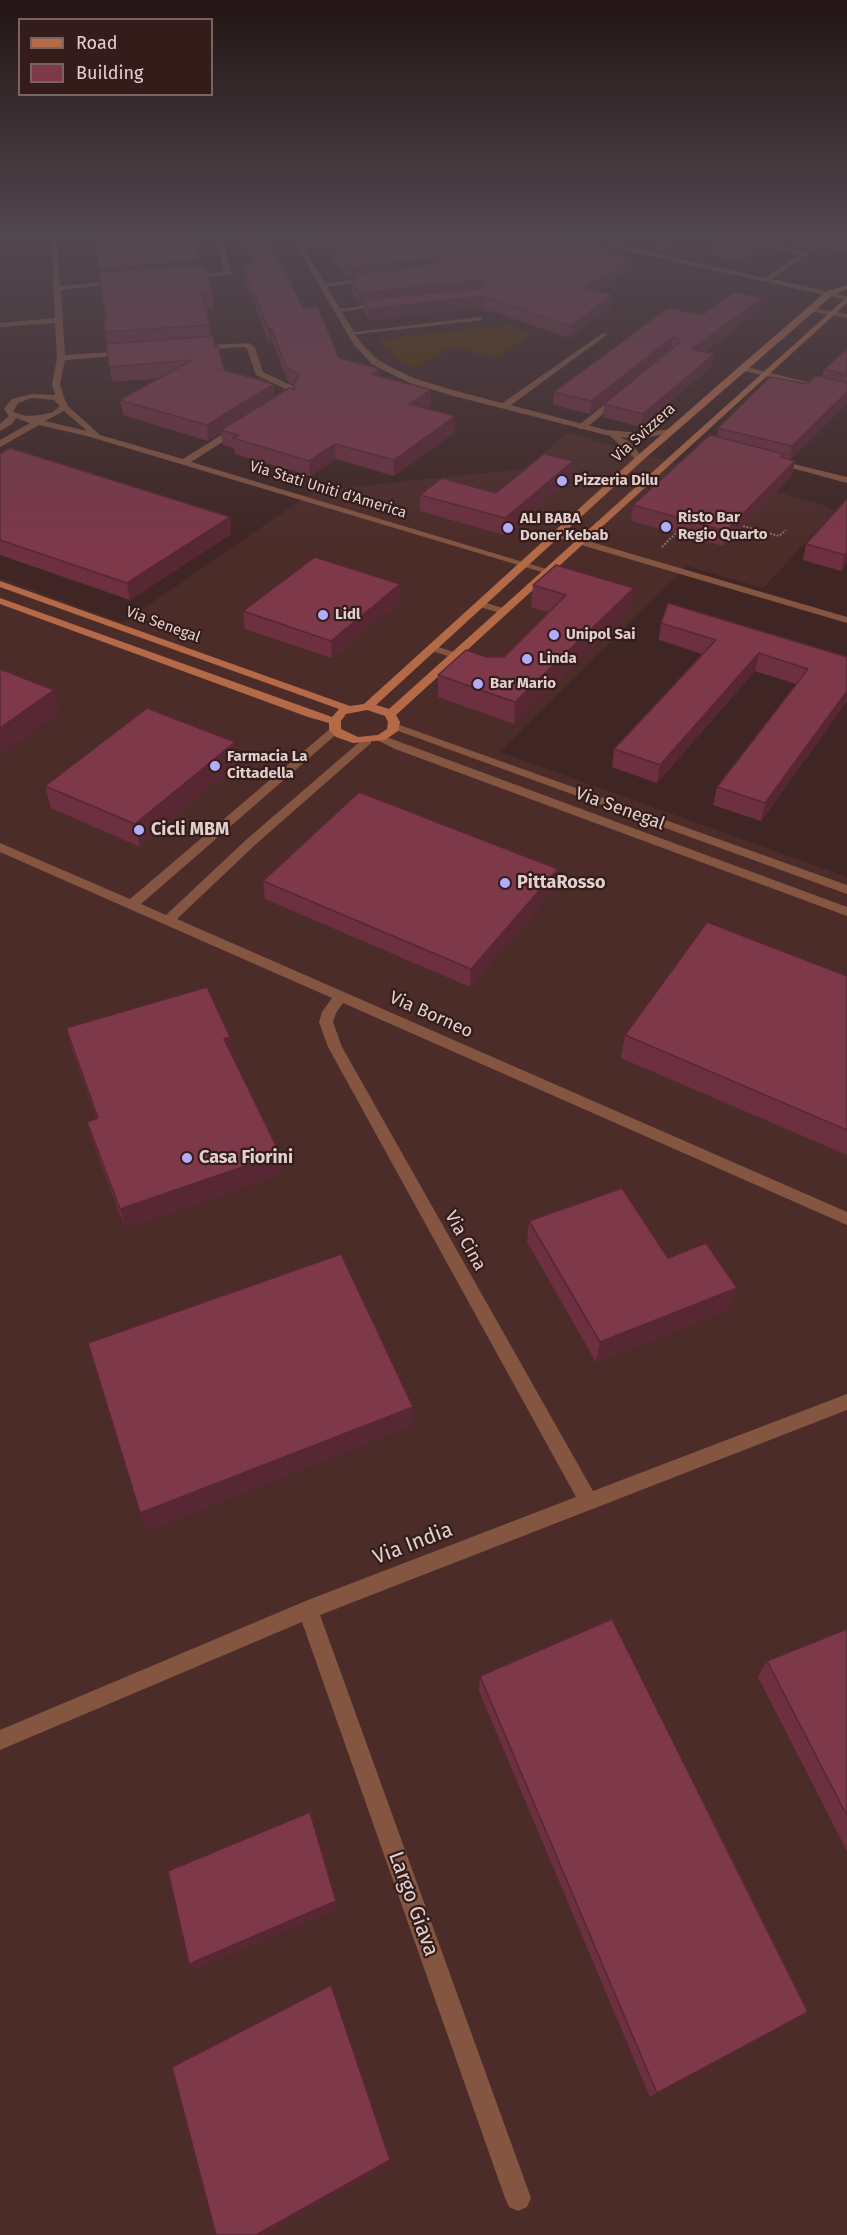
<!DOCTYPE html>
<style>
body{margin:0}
#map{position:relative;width:847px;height:2235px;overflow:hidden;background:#3f2624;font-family:"Fira Sans",sans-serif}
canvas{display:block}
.legend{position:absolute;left:18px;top:18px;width:195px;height:78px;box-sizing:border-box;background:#341c1a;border:2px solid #796462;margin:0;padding:8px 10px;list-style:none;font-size:18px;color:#e1d0ce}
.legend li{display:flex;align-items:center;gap:12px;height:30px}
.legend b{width:30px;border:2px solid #796462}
</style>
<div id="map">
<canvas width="847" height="2235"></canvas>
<ul class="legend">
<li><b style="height:8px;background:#b46a47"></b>Road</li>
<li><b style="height:16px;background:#7d384a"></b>Building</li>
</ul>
</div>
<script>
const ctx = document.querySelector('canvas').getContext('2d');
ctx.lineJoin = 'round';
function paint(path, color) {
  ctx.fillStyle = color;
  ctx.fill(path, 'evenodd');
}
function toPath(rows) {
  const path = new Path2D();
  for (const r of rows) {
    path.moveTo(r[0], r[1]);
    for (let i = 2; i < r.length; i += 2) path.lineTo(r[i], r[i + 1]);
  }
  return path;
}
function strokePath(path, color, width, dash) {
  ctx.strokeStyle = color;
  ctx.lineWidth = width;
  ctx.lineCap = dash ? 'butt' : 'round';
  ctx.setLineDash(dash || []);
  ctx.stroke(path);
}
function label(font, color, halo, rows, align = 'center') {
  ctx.font = font + ' "Fira Sans",sans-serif';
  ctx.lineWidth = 4.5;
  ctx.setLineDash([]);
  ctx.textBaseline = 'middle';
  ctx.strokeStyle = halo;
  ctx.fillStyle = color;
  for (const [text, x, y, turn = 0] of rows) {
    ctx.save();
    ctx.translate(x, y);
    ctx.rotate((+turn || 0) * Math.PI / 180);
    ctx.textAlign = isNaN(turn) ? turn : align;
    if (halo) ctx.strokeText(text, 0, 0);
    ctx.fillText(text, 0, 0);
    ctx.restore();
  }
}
paint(toPath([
 [568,433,827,506,835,511,763,588,687,566,500,752,847,877,847,2235,0,2235,0,578,123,623,314,491,523,469]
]), '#4c2c29');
paint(toPath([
 [507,324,531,334,497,358,451,347,415,368,398,360,386,350,379,340,482,327,496,328]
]), '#532f02');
strokePath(toPath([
 [743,526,779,536,786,530],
 [662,547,676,533]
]), '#877270', 2, [2, 1.5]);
paint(toPath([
 [342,240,344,243,299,248,296,246,342,240],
 [367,278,369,281,322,287,319,285,367,278],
 [382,303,384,306,337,312,334,310,382,303],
 [480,317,482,320,350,335,347,333,480,317],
 [603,333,608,334,507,408,501,408,501,404,603,333],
 [615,396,622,398,585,429,579,429,579,425,615,396],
 [480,601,506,609,508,611,503,614,477,606,477,602,480,601],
 [432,645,457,653,459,655,454,658,429,650,429,646,432,645]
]), '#845540');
paint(toPath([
 [51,235,57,235,60,286,120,281,124,283,61,290,65,355,129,351,133,353,129,355,65,360,60,384,65,400,68,406,100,435,183,459,237,425,243,425,243,429,191,462,553,571,545,573,87,436,39,425,0,447,0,440,30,423,16,418,12,424,0,431,0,424,9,416,4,409,12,399,32,394,55,395,52,384,57,358,55,323,0,327,0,323,55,318,51,235],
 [32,398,54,400,60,406,53,412,40,415,26,416,13,412,18,403,32,398],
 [64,411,87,431,45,421,64,411],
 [214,235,220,235,232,274,186,280,189,276,224,272,214,235],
 [290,235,296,235,360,342,378,360,393,368,416,379,456,391,606,430,641,433,670,429,674,432,641,439,620,437,630,442,642,457,642,461,639,462,610,436,450,395,410,383,387,372,372,364,354,345,290,235],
 [598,235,605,235,611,241,647,252,677,235,684,235,654,253,765,278,800,254,714,235,725,235,804,251,827,235,834,235,772,279,847,296,847,300,627,251,607,243,598,235],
 [810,307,847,314,847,318,810,311,810,307],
 [249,343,255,348,263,372,297,388,295,397,284,404,278,404,278,400,290,391,256,375,247,349,245,347,194,350,190,348,194,346,249,343],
 [743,366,847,392,847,396,740,370,739,368,743,366],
 [773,459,847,477,847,483,773,463,773,459],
 [557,532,847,617,847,623,554,537,554,533,557,532],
 [394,723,847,885,847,894,390,728,390,724,394,723],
 [335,727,341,730,339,732,141,904,166,915,247,839,363,739,371,739,371,743,255,845,177,919,847,1212,847,1225,343,1003,336,1013,333,1022,342,1047,593,1491,847,1394,847,1410,320,1615,531,2198,527,2207,518,2211,509,2207,505,2198,302,1622,0,1750,0,1730,308,1600,576,1497,328,1047,319,1022,322,1012,332,998,0,852,0,843,130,899,331,728,335,727],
 [381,735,847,907,847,916,395,749,377,740,377,736,381,735]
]), '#845540');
paint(toPath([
 [847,285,847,289,833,295,642,461,376,705,389,709,847,297,847,303,396,715,400,722,398,731,385,740,353,743,336,737,329,730,329,723,308,717,0,604,0,598,332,717,339,709,0,587,0,581,350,706,364,704,636,457,740,366,827,291,847,285],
 [367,710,385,716,388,722,387,729,378,735,358,737,341,729,341,721,346,714,367,710]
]), '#b46a47');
paint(toPath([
 [241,235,268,235,278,262,303,308,339,358,380,369,381,377,431,390,431,405,425,409,455,432,394,476,336,459,310,476,235,454,234,448,223,445,221,433,208,441,123,415,120,400,159,378,112,382,105,332,106,319,200,260,201,265,212,292,214,309,207,309,210,325,211,336,224,370,275,396,293,389,293,385,288,382,273,343,269,344,245,279,244,265,251,265],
 [317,235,547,235,613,249,613,254,633,259,632,270,597,291,612,307,569,338,482,308,369,320,364,312,364,305,360,305,352,292,352,279,347,279,325,247,324,241,321,241],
 [729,235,824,235,808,246,779,240,775,243,767,241,766,249,746,263,711,255,712,245],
 [847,235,847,254,819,248,822,237],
 [762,298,760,310,704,352,712,366,641,427,603,417,604,404,663,356,590,414,553,405,554,392,702,315],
 [847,349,847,403,791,459,795,461,792,475,723,546,631,521,633,505,717,436,718,428,822,377,824,369],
 [0,454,230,517,231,534,130,600,0,555],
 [572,478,504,535,420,511,420,495,496,493],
 [847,499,847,563,841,571,803,560,806,544],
 [533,585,634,588,631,610,514,724,438,697,438,675,487,657,504,657,548,612,531,607],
 [401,601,332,658,245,629,243,611],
 [661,623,847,657,847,701,761,821,713,805,717,787,796,684,755,671,657,783,612,767,614,749,702,654,659,640],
 [238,764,140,847,51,808,45,786],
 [558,869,556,887,470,987,265,899,263,881],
 [847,976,847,1155,621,1058,625,1035],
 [66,1028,234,1058,282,1174,125,1228,93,1142,87,1122,97,1119,72,1049],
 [529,1221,668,1258,730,1309,596,1362,527,1242],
 [847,1629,847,1851,758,1677,767,1661],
 [480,1676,808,2012,650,2097,479,1691]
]), '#6c3040');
paint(toPath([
 [321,235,382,235,324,236,324,241,321,241],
 [776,235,780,235,779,240,775,243],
 [810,235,824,235,808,246],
 [768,239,766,249,746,263,748,253],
 [440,258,440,269,352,275,352,279,347,279,347,268],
 [633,259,632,270,584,300,585,288],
 [200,260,202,272,101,280,99,269],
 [482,280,482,292,363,300,364,305,360,305,359,293],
 [613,295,612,307,569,338,570,326],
 [483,296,482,308,369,320,369,309],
 [762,298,760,310,690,361,692,349],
 [268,329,272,329,273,343,269,344],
 [673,337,671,350,590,414,591,401],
 [714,354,712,366,641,427,643,414],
 [380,369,381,383,371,374],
 [274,384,275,399,221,430,221,433,208,441,207,425],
 [431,390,431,405,409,419,409,404],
 [847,392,847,403,789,461,792,446],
 [455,416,455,432,394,476,394,460],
 [335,444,336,459,310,476,309,461],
 [573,461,572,478,504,535,505,518],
 [795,461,792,475,723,546,726,531],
 [230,517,231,534,130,600,127,583],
 [847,552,847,563,841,571,845,555],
 [400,584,401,601,332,658,331,641],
 [634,588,631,610,514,724,515,702],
 [759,653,755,671,657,783,660,765],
 [54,690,60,713,0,755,0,728],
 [847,691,847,701,761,821,765,803],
 [235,742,238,764,140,847,135,824],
 [558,869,556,887,470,987,471,969],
 [230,1037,234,1058,228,1060,224,1039],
 [280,1154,282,1174,125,1228,120,1209],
 [737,1288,730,1309,596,1362,600,1342],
 [413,1407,413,1426,147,1531,140,1513],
 [336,1901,338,1909,194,1970,189,1964],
 [331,1985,391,2163,262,2235,256,2235],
 [808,2012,797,2019,650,2097,657,2093]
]), '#582734');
const building = toPath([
 [96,235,193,235,200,260,99,269,96,235],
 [244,235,268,235,278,262,281,262,303,308,318,307,339,358,380,369,371,374,431,390,409,404,455,416,394,460,335,444,309,461,233,438,239,435,221,430,289,388,295,390,293,385,299,375,286,367,272,329,268,329,244,265,254,264,244,235],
 [341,235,547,235,613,249,607,253,633,259,585,288,613,295,570,326,483,296,369,309,363,300,485,288,486,284,482,280,359,293,351,280,356,280,352,275,444,263,440,258,347,268,324,236,341,235],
 [729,235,747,235,768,239,748,253,712,245,729,235],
 [825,235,847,235,847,242,822,237,825,235],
 [206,265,212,292,202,292,210,325,105,332,103,319,106,319,99,272,206,265],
 [734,292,762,298,692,349,714,354,643,414,604,404,680,342,680,339,673,337,591,401,554,392,668,308,702,315,734,292],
 [213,336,215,348,218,346,224,370,274,384,207,425,120,400,192,360,109,367,106,344,213,336],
 [847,349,847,375,824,369,847,349],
 [816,376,847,383,847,392,792,446,718,428,770,377,807,384,816,376],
 [710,435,784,454,781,457,795,461,726,531,633,505,710,435],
 [10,448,230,517,127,583,0,540,0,454,10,448],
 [544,454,573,461,505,518,420,495,442,478,496,493,544,454],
 [847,499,847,552,845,555,806,544,847,499],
 [315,557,400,584,331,641,243,611,315,557],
 [556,565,634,588,515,702,438,675,466,650,487,657,504,657,566,595,533,585,556,565],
 [668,603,847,657,847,691,765,803,717,787,808,669,759,653,660,765,614,749,716,640,661,623,668,603],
 [0,669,54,690,0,728,0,669],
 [147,708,235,742,135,824,45,786,147,708],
 [359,792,558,869,471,969,263,881,359,792],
 [707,922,847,976,847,1130,625,1035,707,922],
 [207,987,230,1037,224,1039,280,1154,120,1209,87,1122,98,1118,66,1028,207,987],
 [622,1188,668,1258,706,1243,737,1288,600,1342,529,1221,622,1188],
 [341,1254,413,1407,140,1513,88,1343,341,1254],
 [612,1619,808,2012,657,2093,480,1676,612,1619],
 [847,1629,847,1816,767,1661,847,1629],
 [310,1812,336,1901,189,1964,168,1871,310,1812],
 [331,1985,390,2160,256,2235,216,2235,172,2067,331,1985]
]);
paint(building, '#7d384a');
strokePath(building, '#582734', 1.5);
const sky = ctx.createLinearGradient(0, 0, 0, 548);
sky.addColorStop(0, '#231514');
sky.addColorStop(0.43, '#524750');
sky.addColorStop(1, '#52475000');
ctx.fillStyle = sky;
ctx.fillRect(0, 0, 847, 548);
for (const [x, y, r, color] of [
 [562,481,6,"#b1adfa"],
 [666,527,6,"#b1adfa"],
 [508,528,6,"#b1adfa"],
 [323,615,6,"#b1adfa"],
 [554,635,6,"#b1adfa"],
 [527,659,6,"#b1adfa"],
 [478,684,6,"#b1adfa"],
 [215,766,6,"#b1adfa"],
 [139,830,6,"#b1adfa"],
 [505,883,6,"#b1adfa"],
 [187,1158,6,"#b1adfa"]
]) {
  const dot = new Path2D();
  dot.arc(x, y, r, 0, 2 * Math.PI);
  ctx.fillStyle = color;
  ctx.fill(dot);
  strokePath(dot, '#341c1a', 2);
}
label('15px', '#e1d0ce', '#341c1a', [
 ["Via Svizzera",644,433,-42],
 ["Via Stati Uniti d'America",328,490,17],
 ["Via Senegal",163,625,20]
]);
label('bold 15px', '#e1d0ce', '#341c1a', [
 ["Pizzeria Dilu",574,481],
 ["Risto Bar",678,518],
 ["Regio Quarto",678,535],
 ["ALI BABA",520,519],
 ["Doner Kebab",520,536],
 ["Lidl",335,615],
 ["Unipol Sai",566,635],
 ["Linda",539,659],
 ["Bar Mario",490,684],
 ["Farmacia La",227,757],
 ["Cittadella",227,774]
], 'left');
label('18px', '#e1d0ce', '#341c1a', [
 ["Via Senegal",620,809,20],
 ["Via Borneo",431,1015,24],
 ["Via Cina",465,1241,61]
]);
label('bold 18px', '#e1d0ce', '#341c1a', [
 ["Cicli MBM",151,830],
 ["PittaRosso",517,883],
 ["Casa Fiorini",199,1158]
], 'left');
label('21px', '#e1d0ce', '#341c1a', [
 ["Via India",413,1544,-21],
 ["Largo Giava",413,1904,70]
]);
</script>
